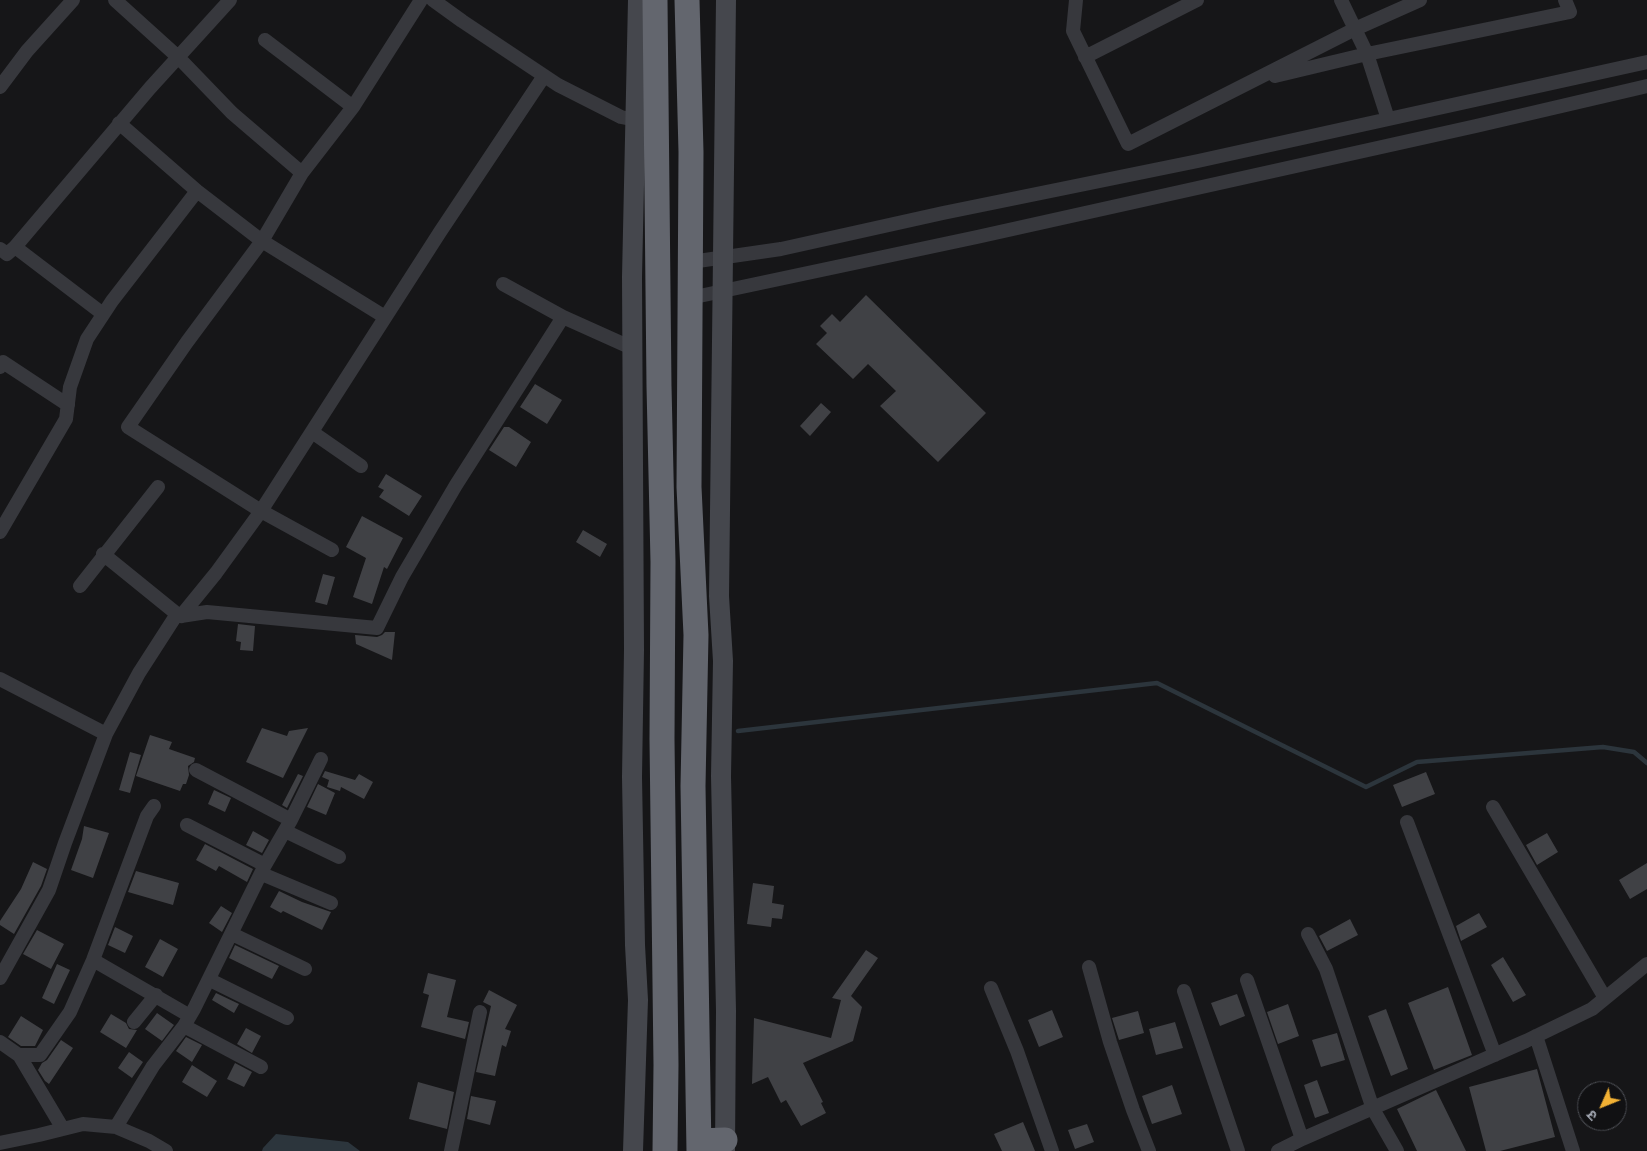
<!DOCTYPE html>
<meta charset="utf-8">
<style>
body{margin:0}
#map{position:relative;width:1647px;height:1151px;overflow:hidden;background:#161618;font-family:"Roboto Condensed","Noto Sans Devanagari",sans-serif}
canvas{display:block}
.north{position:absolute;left:1577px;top:1081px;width:50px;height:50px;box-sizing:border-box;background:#111113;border:1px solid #4d4f55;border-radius:50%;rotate:226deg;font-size:14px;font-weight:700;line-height:20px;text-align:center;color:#a8adb8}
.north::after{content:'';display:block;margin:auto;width:18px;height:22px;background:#f2b134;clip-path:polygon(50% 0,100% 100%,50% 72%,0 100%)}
</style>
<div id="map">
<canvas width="1647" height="1151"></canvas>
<div class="north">उ</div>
</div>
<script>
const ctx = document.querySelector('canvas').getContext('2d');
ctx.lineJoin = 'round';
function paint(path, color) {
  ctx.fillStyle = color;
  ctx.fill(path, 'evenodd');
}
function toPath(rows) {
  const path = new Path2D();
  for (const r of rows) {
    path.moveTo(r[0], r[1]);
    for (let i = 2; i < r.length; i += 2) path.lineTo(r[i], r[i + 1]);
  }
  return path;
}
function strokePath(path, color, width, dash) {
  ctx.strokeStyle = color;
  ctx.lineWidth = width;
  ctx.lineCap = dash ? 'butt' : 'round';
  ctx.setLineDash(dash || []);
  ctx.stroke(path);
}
paint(toPath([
 [276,1134,348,1142,360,1151,262,1151,263,1148]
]), '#2c353c');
strokePath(toPath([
 [738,731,1157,683,1366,787,1417,762,1603,747,1634,752,1647,763]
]), '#2c353c', 4.5);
paint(toPath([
 [866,295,986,413,938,462,880,406,896,391,868,364,853,379,816,344,827,333,820,326,832,314,840,322],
 [535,384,562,400,547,424,520,407],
 [821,403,831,412,810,436,800,426],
 [504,427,509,427,531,442,516,467,489,450],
 [386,474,422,496,409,516,379,497,384,490,378,487],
 [362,516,403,538,387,569,384,567,372,604,353,597,366,558,346,547],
 [583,530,607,544,600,557,576,542],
 [323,574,335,577,327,605,315,602],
 [238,624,255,626,253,651,240,650,241,642,236,641],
 [385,632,395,632,392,660,356,644,355,635,377,637,382,635],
 [262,728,287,736,289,731,308,728,283,778,246,762],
 [150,735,172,742,169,749,195,758,194,762,188,766,189,775,186,784,183,784,180,791,136,776],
 [130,752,141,755,130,793,119,790],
 [325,771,355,780,359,774,373,782,364,799,341,787,340,791,327,787,329,780,322,777],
 [1426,772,1435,794,1402,807,1393,785],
 [298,774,303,776,287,808,282,805],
 [318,784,335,793,326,815,307,807],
 [214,790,231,798,225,812,208,804],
 [84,826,109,833,93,878,71,870,82,839],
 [253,831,269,840,262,853,246,845],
 [1547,833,1558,852,1537,865,1526,845],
 [205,844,253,869,247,882,219,866,216,871,196,860],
 [33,862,47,869,41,886,14,934,0,925,0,921,21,889],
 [1647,863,1647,889,1630,899,1619,880],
 [136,871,179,883,173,905,128,892],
 [753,883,774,886,772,903,784,905,782,919,772,918,771,927,747,924],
 [279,891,302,902,331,912,322,930,283,911,281,913,270,907],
 [221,906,232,913,222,932,209,923],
 [1479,913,1487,927,1461,941,1456,926],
 [1350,919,1358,935,1327,951,1319,936],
 [115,927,133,936,125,953,108,945],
 [37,930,64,944,51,969,23,954],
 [160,939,178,949,163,977,145,967],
 [235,945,279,966,272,979,229,958],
 [866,950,878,958,851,996,862,1007,853,1041,803,1063,823,1102,821,1103,826,1113,801,1126,786,1100,781,1103,768,1077,752,1084,754,1018,831,1038,841,1000,832,998],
 [1503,957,1526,995,1513,1002,1491,965],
 [57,964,70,970,54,1004,42,998],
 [428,973,456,980,447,1017,469,1022,465,1039,421,1027,429,995,423,993],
 [1448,987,1472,1055,1434,1070,1408,1003],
 [489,990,517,1005,505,1029,511,1031,506,1047,502,1045,495,1076,476,1072,491,1006,483,1002],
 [216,993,239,1004,234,1013,212,1000],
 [1237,994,1245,1016,1220,1026,1211,1003],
 [1288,1004,1299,1036,1278,1044,1267,1012],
 [1386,1009,1408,1069,1391,1076,1368,1016],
 [1052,1010,1063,1037,1039,1047,1028,1020],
 [1138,1011,1144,1033,1119,1040,1112,1018],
 [157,1013,174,1025,162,1041,145,1029],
 [111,1014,126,1023,129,1029,137,1030,126,1048,100,1032],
 [21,1016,43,1030,35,1046,21,1046,8,1037],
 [1175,1022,1183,1048,1156,1055,1149,1029],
 [246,1028,261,1036,252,1053,237,1044],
 [1337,1033,1345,1060,1321,1067,1312,1040],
 [186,1037,202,1045,192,1062,176,1051],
 [61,1040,73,1048,49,1084,45,1081,38,1070,42,1063,47,1060],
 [129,1052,143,1062,132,1078,118,1068],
 [235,1063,252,1072,244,1087,227,1079],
 [192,1065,217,1081,207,1097,182,1082],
 [1537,1069,1555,1137,1500,1151,1486,1151,1469,1087],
 [1317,1080,1329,1113,1315,1118,1304,1085],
 [418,1082,454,1092,447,1129,409,1119],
 [1172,1085,1182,1114,1152,1124,1142,1096],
 [1436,1090,1466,1151,1417,1151,1397,1109],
 [471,1096,496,1101,490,1125,467,1119],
 [1023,1122,1035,1151,1002,1151,994,1134],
 [1087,1124,1094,1142,1075,1149,1068,1130]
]), '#404145');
strokePath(toPath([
 [115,0,178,57,232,113,302,173],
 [433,0,462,21,558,85,621,117,636,120],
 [1076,0,1073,31,1128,144,1355,29,1420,0],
 [1341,0,1367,54,1388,119],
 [265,40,353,107],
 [1085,57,1197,0],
 [1275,76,1367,54,1570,12,1565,0],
 [0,87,27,51,73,0],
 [119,123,197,191,262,241,385,317],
 [15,247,103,314],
 [0,249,7,254,15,247,150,88,230,0],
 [691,262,781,249,943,213,1198,161,1647,62],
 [503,284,563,317,632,348],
 [690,298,977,237,1476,126,1647,86],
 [0,367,3,362,68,405],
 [312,432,361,466],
 [0,532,66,419,70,387,87,339,112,301,197,191],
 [332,550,261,511,128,427,187,342,262,241,302,173,353,107,421,0],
 [103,554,177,614],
 [80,586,158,487],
 [181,616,207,612,377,628,402,577,456,485,563,317],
 [0,679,106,734],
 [196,770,291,820],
 [1493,807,1605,998],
 [1407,822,1495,1055],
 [187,825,265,865],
 [285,831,339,857],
 [262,874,331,903],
 [232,934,305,969],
 [1308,934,1326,969,1373,1109,1397,1151],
 [93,960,190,1016],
 [1089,967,1110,1042,1133,1110,1149,1151],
 [0,978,49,890,65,843,106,734,139,673,177,614,181,616,216,573,261,511,440,232,544,76],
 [210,980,287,1018],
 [1247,980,1302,1139],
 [991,988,1017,1051,1052,1151],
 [1184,991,1238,1151],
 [134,1022,156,995],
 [184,1026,261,1067],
 [1536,1036,1573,1151],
 [0,1042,20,1056],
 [116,1127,153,1066,184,1026,194,1009,265,865,291,820,321,759],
 [63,1129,19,1055,40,1055,70,1012,93,960,147,816,154,806],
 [0,1143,39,1135,83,1124,116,1127,149,1141,166,1151],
 [451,1151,480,1012],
 [1278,1151,1302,1139,1526,1041,1592,1009,1647,964]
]), '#37383d', 14);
strokePath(toPath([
 [633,1151,638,1000,635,945,632,777,634,650,632,277,638,0],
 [725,1151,726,1011,721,776,723,661,719,596,726,0]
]), '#45474d', 20);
strokePath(toPath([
 [655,0,659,386,663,562,662,739,666,1065,665,1151],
 [687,0,691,152,689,487,696,635,693,786,699,1151],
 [699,1141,725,1140]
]), '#63666e', 25);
</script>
